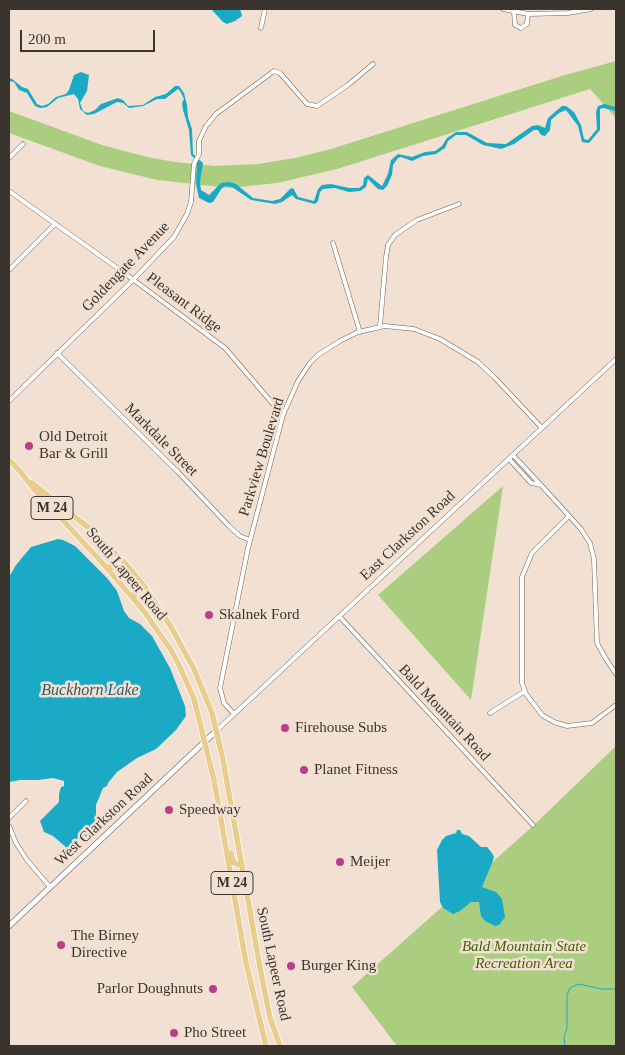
<!DOCTYPE html>
<style>
body{margin:0}
#map{position:relative;width:625px;height:1055px;overflow:hidden;background:#f2e1d2;font-family:"Times New Roman",serif}
canvas{display:block}
.frame{position:absolute;inset:0;border:10px solid #3a342e;pointer-events:none}
.scale{position:absolute;left:20px;top:30px;width:135px;height:22px;box-sizing:border-box;border:2px solid #3a342e;border-top:0;padding-left:6px;font-size:15px;line-height:18px;white-space:nowrap;color:#3a342e;-webkit-text-stroke:4px #f2e1d2;paint-order:stroke}
</style>
<div id="map">
<canvas width="625" height="1055"></canvas>
<div class="frame"></div>
<div class="scale">200 m</div>
</div>
<script>
const ctx = document.querySelector('canvas').getContext('2d');
ctx.lineJoin = 'round';
function paint(path, color) {
  ctx.fillStyle = color;
  ctx.fill(path, 'evenodd');
}
function toPath(rows) {
  const path = new Path2D();
  for (const r of rows) {
    path.moveTo(r[0], r[1]);
    for (let i = 2; i < r.length; i += 2) path.lineTo(r[i], r[i + 1]);
  }
  return path;
}
function strokePath(path, color, width, dash) {
  ctx.strokeStyle = color;
  ctx.lineWidth = width;
  ctx.lineCap = dash ? 'butt' : 'round';
  ctx.setLineDash(dash || []);
  ctx.stroke(path);
}
function label(font, color, halo, rows, align = 'center') {
  ctx.font = font + ' "Times New Roman",serif';
  ctx.lineWidth = 5;
  ctx.setLineDash([]);
  ctx.textBaseline = 'middle';
  ctx.strokeStyle = halo;
  ctx.fillStyle = color;
  for (const [text, x, y, turn = 0] of rows) {
    ctx.save();
    ctx.translate(x, y);
    ctx.rotate((+turn || 0) * Math.PI / 180);
    ctx.textAlign = isNaN(turn) ? turn : align;
    if (halo) ctx.strokeText(text, 0, 0);
    ctx.fillText(text, 0, 0);
    ctx.restore();
  }
}
paint(toPath([
 [616,61,616,118,590,89,337,169,277,183,229,188,157,180,100,166,9,133,9,111,102,145,147,157,175,162,214,166,258,164,295,158,331,149,565,75],
 [503,486,471,700,378,595],
 [616,746,616,1046,397,1046,352,987,533,826]
]), '#aacd7f');
paint(toPath([
 [211,9,240,9,242,16,235,21,227,24,223,22],
 [81,72,89,75,87,91,80,103,83,111,88,113,95,110,101,104,118,98,123,100,128,106,143,105,155,97,166,94,175,86,179,86,184,93,187,105,188,117,192,129,193,154,203,163,200,182,201,190,209,195,221,183,229,182,236,184,253,198,272,201,280,199,290,189,293,188,298,197,314,201,318,189,322,185,331,184,349,188,359,188,363,185,364,178,368,175,382,186,388,174,391,160,398,154,412,157,425,152,435,151,442,146,447,138,456,132,467,132,487,143,506,144,532,126,538,125,545,128,548,118,562,106,566,106,574,112,581,125,584,139,588,140,597,129,596,112,598,106,604,104,616,107,616,111,603,108,600,109,600,130,590,142,588,143,582,142,578,126,566,110,559,113,551,120,550,130,545,136,541,135,538,130,534,130,514,144,501,149,483,145,466,135,456,135,448,141,445,148,436,154,423,156,412,161,401,157,398,158,393,165,392,175,387,186,383,190,378,189,368,179,366,187,360,191,349,192,335,188,323,189,320,192,318,201,315,204,296,199,292,195,282,202,275,204,251,200,232,187,226,186,222,188,213,202,209,203,199,198,196,184,197,164,196,160,191,155,189,130,183,110,182,103,184,99,180,91,178,89,165,99,157,99,143,106,129,108,123,103,117,102,94,114,87,115,80,109,78,99,74,94,58,98,47,107,40,108,35,106,27,93,19,90,14,82,9,81,9,78,12,79,22,87,28,89,37,104,42,106,48,104,56,97,66,94,69,90,74,75],
 [58,539,63,540,75,546,107,578,117,591,124,611,129,618,140,624,152,636,170,668,185,706,186,716,176,730,156,749,137,758,117,772,108,783,107,786,103,788,96,805,96,832,89,838,84,835,76,844,67,848,53,836,44,832,40,821,59,802,59,794,61,787,64,786,64,781,53,778,38,780,20,780,9,782,9,577,16,565,31,547],
 [457,830,460,830,462,834,469,836,481,847,487,847,492,853,494,857,492,863,482,887,496,892,502,899,505,917,499,925,495,926,485,921,481,916,479,902,471,902,460,911,453,914,443,908,440,902,437,850,442,840,446,836,456,833]
]), '#1aaac5');
strokePath(toPath([
 [565,1046,564,1037,567,1028,567,995,570,988,578,984,602,989,616,989]
]), '#1aaac5', 1);
const street = toPath([
 [503,9,528,14,568,13,591,9],
 [514,12,515,25,521,28,527,24,528,14],
 [261,28,265,9],
 [9,158,23,144],
 [9,191,123,272,225,348,273,404,284,413],
 [333,243,360,332],
 [9,270,55,224],
 [380,326,386,257,388,245,395,235,417,220,459,204],
 [57,353,178,472,229,526,240,536,250,540],
 [9,401,133,280,174,237,187,214,191,202,194,164,199,154,199,141,206,126,216,114,274,71,280,73,307,104,317,106,348,85,373,64],
 [509,459,531,483,541,485,513,455],
 [541,485,581,529,590,543,594,559,597,643,606,659,616,674],
 [569,516,532,553,522,577,522,683,526,694,542,715,554,722,567,726,592,723,616,705],
 [339,616,533,825],
 [490,713,525,691],
 [234,714,224,703,220,688,248,548,283,415,298,381,310,363,318,355,340,341,358,332,385,326,414,329,440,339,478,362,495,378,542,428],
 [216,731,616,359],
 [9,818,26,801],
 [9,826,16,843,27,860,50,887]
]);
const secondary = toPath([
 [9,926,216,731]
]);
const primary = toPath([
 [9,460,19,470,34,489,106,567,143,610,171,650,179,665,194,699,214,780,246,963,266,1046],
 [32,483,90,529,125,563,145,587,171,627,194,669,212,713,223,760,259,962,270,1018,280,1046],
 [106,567,122,567,125,563],
 [134,598,136,589,145,587],
 [231,853,234,863,241,865]
]);
strokePath(street, '#6f6053', 5);
strokePath(secondary, '#6f6053', 6);
strokePath(primary, '#fff', 7);
strokePath(street, '#fff', 4);
strokePath(secondary, '#fff', 5);
strokePath(primary, '#e8cd8d', 5.5);
for (const [x, y, r, color] of [
 [29,446,5,"#bc3d89"],
 [209,615,5,"#bc3d89"],
 [285,728,5,"#bc3d89"],
 [304,770,5,"#bc3d89"],
 [169,810,5,"#bc3d89"],
 [340,862,5,"#bc3d89"],
 [61,945,5,"#bc3d89"],
 [291,966,5,"#bc3d89"],
 [213,989,5,"#bc3d89"],
 [174,1033,5,"#bc3d89"]
]) {
  const dot = new Path2D();
  dot.arc(x, y, r, 0, 2 * Math.PI);
  ctx.fillStyle = color;
  ctx.fill(dot);
  strokePath(dot, '#f2e1d2', 2);
}
for (const [x, y, w] of [
 [52,508,42],
 [232,883,42]
]) {
  const box = new Path2D();
  box.roundRect(x - w / 2, y - 11.5, w, 23, 4);
  ctx.fillStyle = '#f2e1d2';
  ctx.fill(box);
  strokePath(box, '#3a342e', 1);
}
label('bold 14px', '#3a342e', null, [
 ["M 24",52,508],
 ["M 24",232,883]
]);
label('15px', '#3a342e', '#f2e1d2', [
 ["Goldengate Avenue",126,267,-46],
 ["Pleasant Ridge",184,303,37],
 ["Markdale Street",161,440,45],
 ["Parkview Boulevard",262,457,-73],
 ["East Clarkston Road",408,536,-43],
 ["South Lapeer Road",126,574,50],
 ["Bald Mountain Road",444,713,47],
 ["West Clarkston Road",104,820,-43],
 ["South Lapeer Road",273,964,78]
]);
label('15px', '#3a342e', '#f2e1d2', [
 ["Old Detroit",39,437],
 ["Bar & Grill",39,454],
 ["Skalnek Ford",219,615],
 ["Firehouse Subs",295,728],
 ["Planet Fitness",314,770],
 ["Speedway",179,810],
 ["Meijer",350,862],
 ["The Birney",71,936],
 ["Directive",71,953],
 ["Burger King",301,966],
 ["Parlor Doughnuts",203,989,"right"],
 ["Pho Street",184,1033]
], 'left');
label('italic 15px', '#426104', '#f2e1d2', [
 ["Bald Mountain State",524,947],
 ["Recreation Area",524,964]
]);
label('italic 16px', '#2a5d6a', '#f2e1d2', [
 ["Buckhorn Lake",90,691]
]);
</script>
